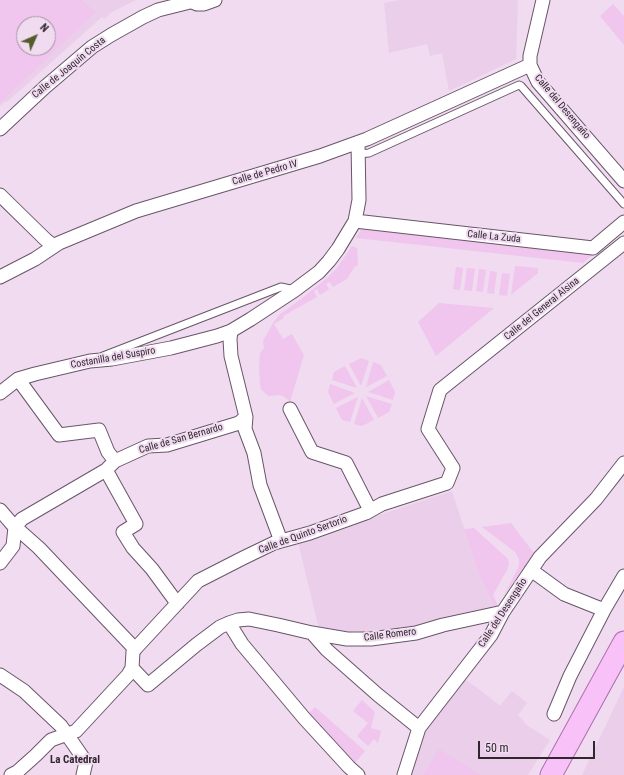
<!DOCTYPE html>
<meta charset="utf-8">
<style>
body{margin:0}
#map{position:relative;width:624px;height:775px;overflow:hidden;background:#f0dbf0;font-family:"Roboto Condensed",sans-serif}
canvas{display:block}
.north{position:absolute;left:16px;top:16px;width:40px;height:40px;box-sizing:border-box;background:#f0dbf0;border:1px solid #a393a2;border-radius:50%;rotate:45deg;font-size:11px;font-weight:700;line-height:16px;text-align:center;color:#2f262e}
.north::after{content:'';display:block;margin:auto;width:14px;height:18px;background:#545b2a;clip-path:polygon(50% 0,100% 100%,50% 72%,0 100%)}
.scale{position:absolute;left:478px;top:741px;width:117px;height:18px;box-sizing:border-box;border:2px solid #2f262e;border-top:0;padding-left:5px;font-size:12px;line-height:14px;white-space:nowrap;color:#2f262e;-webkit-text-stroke:3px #f0dbf0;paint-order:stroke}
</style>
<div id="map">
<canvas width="624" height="775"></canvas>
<div class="north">N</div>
<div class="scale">50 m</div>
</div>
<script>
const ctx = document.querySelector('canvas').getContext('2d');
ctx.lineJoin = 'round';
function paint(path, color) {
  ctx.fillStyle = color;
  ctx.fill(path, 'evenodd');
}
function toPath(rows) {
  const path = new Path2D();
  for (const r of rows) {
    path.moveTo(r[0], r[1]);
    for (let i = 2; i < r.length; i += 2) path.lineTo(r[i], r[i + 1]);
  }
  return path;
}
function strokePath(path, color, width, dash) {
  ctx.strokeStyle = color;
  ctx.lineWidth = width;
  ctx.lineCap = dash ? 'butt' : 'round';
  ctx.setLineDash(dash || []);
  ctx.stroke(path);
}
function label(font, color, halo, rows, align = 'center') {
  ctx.font = font + ' "Roboto Condensed",sans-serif';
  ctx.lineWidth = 4;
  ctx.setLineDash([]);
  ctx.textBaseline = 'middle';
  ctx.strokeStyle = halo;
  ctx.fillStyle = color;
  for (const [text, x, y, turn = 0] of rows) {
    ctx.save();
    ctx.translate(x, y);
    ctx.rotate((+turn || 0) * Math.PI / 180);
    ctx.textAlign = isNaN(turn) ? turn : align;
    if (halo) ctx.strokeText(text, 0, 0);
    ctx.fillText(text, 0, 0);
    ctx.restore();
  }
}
paint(toPath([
 [0,0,136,0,112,12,104,19,102,17,7,102,6,101,0,106],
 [24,24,48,24,48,48,24,48],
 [399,0,518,0,516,59,449,91,442,53,430,56,427,44,389,53,384,3],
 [452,491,480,577,495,609,420,629,387,632,338,631,319,629,298,542],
 [463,678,480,690,500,706,512,691,527,703,518,715,528,726,550,740,528,775,410,775,426,724],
 [624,687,624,775,582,775]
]), '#ebcfea');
paint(toPath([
 [0,0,81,0,96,12,0,103],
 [24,24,48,24,48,48,24,48],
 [613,4,624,16,624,45,600,16],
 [362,228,594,254,583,263,356,238],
 [352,246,357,248,358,266,355,266,347,279,333,287,330,282,326,284,329,289,320,295,317,289,314,291,317,297,283,316,284,318,274,324,283,339,292,334,304,355,290,402,287,399,283,396,279,395,269,396,266,394,261,389,260,385,259,368,260,353,264,348,263,341,273,323,279,315,283,312,301,299,327,278,337,268],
 [515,266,538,268,538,273,511,295],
 [456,267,463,268,460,290,453,289],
 [467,268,475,269,472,291,464,290],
 [479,269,486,270,483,292,476,291],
 [490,271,497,272,494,294,487,293],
 [502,273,510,274,507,296,499,295],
 [439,303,494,308,436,356,418,322],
 [361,358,369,361,361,386,349,364],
 [373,362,381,365,387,376,366,387],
 [345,366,357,388,332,380,334,372],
 [389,380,395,392,393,400,368,392],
 [330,384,355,393,334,404,328,392],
 [366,396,392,404,389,412,378,418],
 [358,397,350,422,342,420,336,408],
 [362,398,374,420,362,426,354,424],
 [511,523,534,553,503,597,518,568,519,565,519,559,515,552,482,527],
 [474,528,507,558,509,562,508,568,493,595,498,606,495,609,480,577,464,529],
 [362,700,375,712,371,728,381,731,378,743,374,739,368,746,357,736,368,723,353,711],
 [315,707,365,751,354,764,336,746,309,713],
 [439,749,481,775,423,775]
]), '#f0c5ee');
const lane = toPath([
 [358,154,369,153,519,85,521,86,624,204],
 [103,356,281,287,295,290]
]);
const street = toPath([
 [187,0,197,4,204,4,215,0],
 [543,0,530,56,530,65,538,82,624,181],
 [0,129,45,87,92,47,111,35,143,17,158,10,190,2],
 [0,195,46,240,54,246],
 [355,221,593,248,624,222],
 [0,277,35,259,59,243,136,211,320,156,367,139,530,65],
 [231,331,230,339,231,356,246,417,245,429,254,453,260,485,281,541],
 [18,379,59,435,99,430,108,452,115,461],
 [0,393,18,379,35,374,90,361,112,359,171,348,217,336,231,331,251,319,295,290,319,272,329,261,338,249,355,221,359,200,358,143],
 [290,409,312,452,346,463,370,510],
 [106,470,136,524,123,532,133,548,152,569,174,599,178,603],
 [0,510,12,524,39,548,135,649],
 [15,527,22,519,106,470,115,461,148,446,167,445,239,423,246,417],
 [0,563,13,546,15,527],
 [531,570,564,594,604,610],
 [229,623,242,644,304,718,349,767,358,775],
 [312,633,327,650,378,695,419,728],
 [132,668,148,685,196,645,220,627,229,623,238,620,249,619,278,625,312,633,347,639,371,639,416,633,443,625,503,612],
 [0,675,24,691,61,726,86,762,83,775],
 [554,714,570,676,604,610,624,576],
 [11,775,17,772,36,755,51,740,76,731,128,675,132,668,133,652,135,649,198,581,243,558,274,543,310,533,366,513,382,504,447,483,453,468,428,429,440,390,624,243],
 [404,775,419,728,491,635,503,612,540,557,596,499,624,463]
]);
const primary = toPath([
 [551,775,624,642]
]);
strokePath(lane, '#695668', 9);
strokePath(street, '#695668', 15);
strokePath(primary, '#af6faf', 23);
strokePath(lane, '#fff', 7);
strokePath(street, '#fff', 13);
strokePath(primary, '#f8c1f8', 21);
label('10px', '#2f262e', '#f0dbf0', [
 ["Calle de Joaquín Costa",69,68,-39],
 ["Calle del Desengaño",562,107,50],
 ["Calle de Pedro IV",265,173,-16],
 ["Calle La Zuda",494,237,6],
 ["Calle del General Alsina",542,309,-39],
 ["Costanilla del Suspiro",113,358,-10],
 ["Calle de San Bernardo",181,439,-16],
 ["Calle de Quinto Sertorio",303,535,-20],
 ["Calle del Desengaño",503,613,-57],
 ["Calle Romero",390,635,-7]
]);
label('bold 11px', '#2f262e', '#f0dbf0', [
 ["La Catedral",75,760]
]);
</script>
